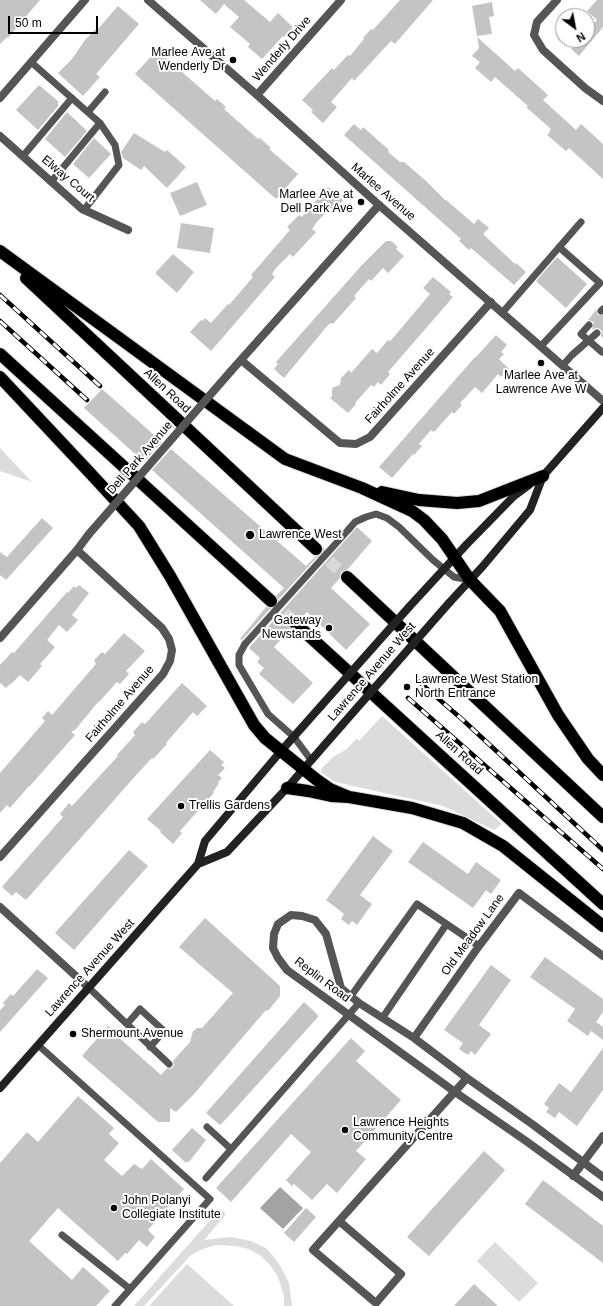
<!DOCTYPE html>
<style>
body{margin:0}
#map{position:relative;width:603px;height:1306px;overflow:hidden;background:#fff;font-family:Arial,sans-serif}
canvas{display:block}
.north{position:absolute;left:555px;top:8px;width:40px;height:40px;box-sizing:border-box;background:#fff;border:1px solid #999;border-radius:50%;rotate:148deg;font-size:11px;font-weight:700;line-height:16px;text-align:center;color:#000}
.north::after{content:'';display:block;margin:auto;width:14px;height:18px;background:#000;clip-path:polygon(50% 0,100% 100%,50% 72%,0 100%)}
.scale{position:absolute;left:8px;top:16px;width:90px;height:18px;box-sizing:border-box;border:2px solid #000;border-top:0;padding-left:5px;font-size:12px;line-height:14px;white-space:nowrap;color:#000;-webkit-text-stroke:3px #fff;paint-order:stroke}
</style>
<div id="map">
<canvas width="603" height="1306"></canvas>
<div class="north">N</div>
<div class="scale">50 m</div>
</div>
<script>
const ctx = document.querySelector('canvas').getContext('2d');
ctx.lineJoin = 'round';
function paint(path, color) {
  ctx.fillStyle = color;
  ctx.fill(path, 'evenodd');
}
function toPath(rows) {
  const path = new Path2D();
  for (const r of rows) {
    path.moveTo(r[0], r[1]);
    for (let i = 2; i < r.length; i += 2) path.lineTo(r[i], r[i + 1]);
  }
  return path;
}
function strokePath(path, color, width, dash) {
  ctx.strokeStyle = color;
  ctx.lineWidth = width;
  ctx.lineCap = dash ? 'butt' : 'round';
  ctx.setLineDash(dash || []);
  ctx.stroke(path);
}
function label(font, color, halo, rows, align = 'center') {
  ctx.font = font + ' Arial,sans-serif';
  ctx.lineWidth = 4;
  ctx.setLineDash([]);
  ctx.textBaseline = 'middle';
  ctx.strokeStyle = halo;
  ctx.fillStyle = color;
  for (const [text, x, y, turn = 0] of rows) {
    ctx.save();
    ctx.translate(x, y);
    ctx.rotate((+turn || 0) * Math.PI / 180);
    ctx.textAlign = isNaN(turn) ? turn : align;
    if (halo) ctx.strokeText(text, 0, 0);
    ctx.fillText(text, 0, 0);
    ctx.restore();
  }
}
paint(toPath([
 [0,448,32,482,0,471],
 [382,716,502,824,494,830,443,806,335,782,321,772,322,768,333,757,347,749,357,738,359,741],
 [220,1209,226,1214,204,1240,230,1237,251,1241,266,1248,273,1256,281,1267,289,1283,292,1306,284,1306,284,1296,278,1277,270,1265,260,1255,248,1249,236,1246,216,1245,203,1249,191,1255,144,1306,134,1306],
 [495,1242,538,1283,519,1302,477,1261],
 [187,1264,234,1306,149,1306]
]), '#dcdcdc');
paint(toPath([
 [280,1187,303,1208,283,1229,260,1208]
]), '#a3a3a3');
paint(toPath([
 [0,0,40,0,12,33,8,38,7,37,0,44],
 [200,0,244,0,270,22,278,13,293,27,284,37,283,36,262,59,248,47,250,44,230,27,239,17,224,4,216,14],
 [400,0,433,0,395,44,391,41,354,81,352,78,331,102,337,107,323,123,311,112,313,110,302,100,332,68,334,70,346,57,348,55,350,56,364,39,363,38,371,29,373,30],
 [597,0,603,0,603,27,579,56,571,49,579,40,587,40,587,31,597,20,587,11],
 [492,2,494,16,489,17,492,34,477,36,472,6],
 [118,6,139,24,96,74,100,77,83,96,58,73,72,59,85,40,96,29,97,30],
 [477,37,515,71,518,68,548,95,543,100,576,130,581,124,603,144,603,179,569,148,566,151,547,135,550,132,549,131,551,129,526,107,528,106,495,77,491,82,475,68,480,62,472,56,479,48],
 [157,50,215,101,217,99,226,107,224,109,258,139,260,138,271,148,269,149,298,174,276,199,135,74],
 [39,85,59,102,57,104,59,105,38,130,16,110],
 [67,112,86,130,87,131,65,157,45,139],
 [354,124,361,130,363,127,389,150,388,152,400,162,404,162,426,181,445,200,446,200,474,224,478,219,489,228,483,234,515,264,516,263,526,272,514,285,471,248,469,250,459,241,461,239,344,135],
 [134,133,165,152,167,150,186,167,167,188,144,166,141,170,123,158,121,152],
 [94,138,111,154,89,178,73,164],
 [197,182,207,205,180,216,170,193],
 [328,187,343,200,334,211,330,208,316,223,312,229,316,232,293,257,290,254,276,268,272,274,275,277,211,351,190,332,201,320,202,321,205,318,211,323,228,304,229,305,253,277,251,275,290,230,287,227,299,215,302,217],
 [181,223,214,228,210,253,177,248],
 [386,241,391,241,398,247,396,249,404,256,388,273,383,268,371,281,369,279,354,296,356,298,333,324,331,323,328,325,284,378,274,369,278,364,276,362,361,266],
 [173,254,194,272,177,293,156,274,156,272],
 [557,257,587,284,566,308,536,281],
 [433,277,451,292,449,294,453,297,388,372,390,374,381,385,378,382,374,387,371,385,355,403,356,404,348,413,330,398,332,396,332,389,334,387,340,385,341,378,349,370,351,373,372,349,377,353,388,340,390,341,393,338,430,294,423,288],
 [596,310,598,315,603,315,603,338,601,336,602,332,601,330,598,328,593,329,592,329,594,323,592,321,588,320],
 [496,335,507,345,501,352,504,354,499,359,509,369,501,377,498,374,482,393,475,387,460,403,462,405,454,414,452,412,434,432,431,430,419,444,422,446,414,455,413,454,392,478,379,467,475,357,476,357],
 [102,389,162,442,144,462,84,408],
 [171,449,306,566,316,556,318,556,278,600,276,596,284,588,152,470],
 [42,518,53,528,6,580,0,575,0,552,7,557],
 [357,527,372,541,347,570,341,572,340,578,331,588,370,624,346,650,307,612,301,618,297,617,291,619,289,623,291,629,274,647,313,683,293,704,259,674,264,668,257,662,260,658,249,648],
 [79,585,89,593,72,615,78,620,67,632,59,625,47,640,55,647,40,664,42,666,28,682,20,675,11,684,10,684,6,688,0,683,0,665,12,652,14,653,67,592,68,593,74,586,76,588],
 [266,607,271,608,242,640,240,639],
 [124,633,145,651,126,671,129,674,120,684,117,682,99,702,98,702,75,730,71,732,75,735,29,787,29,786,10,808,7,805,0,813,0,773,45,721,42,718,48,711,52,715,96,664,94,660,102,652,105,654],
 [182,683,207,706,197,716,193,712,166,743,167,744,153,759,152,758,138,773,26,900,16,892,12,896,2,887,7,881,63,817,60,814,69,803,72,806,118,756,117,755,135,735,133,732,142,722,145,724],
 [210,750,224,762,221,765,225,768,218,775,222,778,218,782,219,783,213,792,214,793,180,831,182,833,173,844,160,832,161,831,147,819],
 [373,836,393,851,360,895,372,904,357,925,352,921,349,925,341,919,344,914,326,900],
 [423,842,468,874,476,862,501,880,491,894,486,890,473,908,408,862],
 [129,850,148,866,74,950,55,933],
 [205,918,280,986,280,996,268,1011,266,1010,194,1094,176,1112,170,1108,170,1122,158,1122,82,1056,108,1026,118,1035,117,1036,161,1075,167,1068,170,1069,173,1067,174,1065,173,1061,190,1042,193,1031,197,1028,202,1028,233,993,179,947],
 [545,957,603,999,603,1012,596,1022,603,1027,603,1040,591,1031,588,1036,567,1021,575,1009,530,977],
 [491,965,511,980,479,1025,491,1034,475,1055,471,1051,468,1055,459,1049,463,1043,444,1030],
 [37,969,48,978,0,1032,0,1010,5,1005,3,1003,11,994,13,996],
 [304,1002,318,1015,317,1016,318,1017,227,1118,220,1125,206,1113],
 [351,1038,365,1051,356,1061,401,1100,356,1151,366,1159,337,1193,327,1184,312,1200,294,1184,292,1186,286,1180,311,1152,291,1134,231,1202,216,1188],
 [603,1048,603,1090,577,1126,559,1112,555,1118,546,1112,549,1108,544,1104,559,1083,571,1092],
 [78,1096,114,1128,109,1134,119,1143,104,1160,122,1176,134,1164,142,1169,151,1159,184,1189,148,1230,155,1237,147,1247,139,1240,127,1254,125,1253,118,1261,58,1208,29,1241,72,1280,83,1267,110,1291,96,1306,0,1306,0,1163,27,1132,38,1142],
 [192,1128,206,1140,189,1162,188,1161,186,1163,172,1150],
 [484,1151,505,1170,429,1256,407,1237],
 [543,1180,603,1226,603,1263,525,1204],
 [306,1208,316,1217,294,1242,284,1233],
 [474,1284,498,1306,454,1306]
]), '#c4c4c4');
strokePath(toPath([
 [316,549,347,577],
 [271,601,296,624]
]), '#d9d9d9', 12, [12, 6]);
const motorway = toPath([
 [0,251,285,459,362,488,412,511,424,520,442,539,470,580,500,611,558,715,588,759,603,775],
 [26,278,316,549],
 [0,354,271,601],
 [0,377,91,474,139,526,170,576,254,725,265,738,317,780,330,789,349,797],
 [382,492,419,500,457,503,479,501,543,476],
 [347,577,603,817],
 [296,624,603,904],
 [287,788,308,791,331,796,349,797,412,808,463,823,503,846,603,926]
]);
strokePath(motorway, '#dbdbdb', 14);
strokePath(toPath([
 [31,62,100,123,115,145,119,165,84,210],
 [88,112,105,92],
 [23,156,72,98],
 [51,182,100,123],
 [601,311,603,309],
 [502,313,581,222],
 [589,325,581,334,602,352],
 [541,346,600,283,559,247],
 [563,365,572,355,597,333],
 [349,529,355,522,366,517,376,514,387,518,399,527,433,560,454,577,470,580],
 [245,644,239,655,239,665,268,714,294,737,311,760],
 [89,988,169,1064],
 [351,996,417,904,479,946],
 [383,1017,446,925],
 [127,1024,140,1009,164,1031,150,1047],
 [38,1045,210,1199,115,1306],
 [207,1127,231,1149],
 [206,1178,359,1003],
 [62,1235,130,1289]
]), '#555', 7);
strokePath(toPath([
 [557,0,537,22,534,35,543,50,585,88,603,101],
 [257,95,341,0],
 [0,98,85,0],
 [0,136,82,209,128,230],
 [241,360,340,443,356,444,370,437,491,302],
 [231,371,379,205],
 [0,638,77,550,89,534],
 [0,857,163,674,170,661,172,650,169,639,162,628,77,550],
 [0,907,89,988],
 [414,1038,479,946,519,893,603,956],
 [573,1176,603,1136],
 [603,1177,532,1124,467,1078,414,1038,359,1003,341,988,326,934,315,920,302,916,291,915,278,924,274,934,273,948,278,958,287,970,455,1092,526,1141,603,1197],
 [339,1221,401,1274,376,1303,313,1250,467,1078]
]), '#555', 8);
strokePath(toPath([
 [148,0,257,95,379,205,603,401]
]), '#555', 8);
strokePath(toPath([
 [539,479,543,476,603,408],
 [449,603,483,566,530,510,543,476],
 [409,607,467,544,514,496,529,485],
 [198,864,205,841,281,751,321,706],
 [0,1088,198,864,227,852,287,788,342,725]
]), '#222', 8);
strokePath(motorway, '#000', 12);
const rail = toPath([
 [0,295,100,386],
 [0,321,87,400],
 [417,680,464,721,603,850],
 [408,698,603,869]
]);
strokePath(rail, '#000', 4.5);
strokePath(rail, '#fff', 3, [9]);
strokePath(toPath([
 [245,644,349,529]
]), '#555', 7);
strokePath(toPath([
 [89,534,231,371]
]), '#555', 8);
strokePath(toPath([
 [321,706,409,607],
 [342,725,449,603]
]), '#222', 8);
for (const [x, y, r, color] of [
 [233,60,4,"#000"],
 [361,202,4,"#000"],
 [541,363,4,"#000"],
 [250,535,5,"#000"],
 [329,628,4,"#000"],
 [407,687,4,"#000"],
 [181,806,4,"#000"],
 [73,1034,4,"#000"],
 [345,1130,4,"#000"],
 [114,1208,4,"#000"]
]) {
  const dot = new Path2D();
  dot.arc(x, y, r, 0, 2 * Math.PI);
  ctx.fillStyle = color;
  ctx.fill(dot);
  strokePath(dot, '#fff', 1.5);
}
label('12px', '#000', '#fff', [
 ["Wenderly Drive",282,49,-49],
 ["Elway Court",68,179,40],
 ["Marlee Avenue",383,192,41],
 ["Fairholme Avenue",400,386,-48],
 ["Allen Road",167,391,43],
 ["Dell Park Avenue",140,458,-49],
 ["Lawrence Avenue West",372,672,-49],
 ["Fairholme Avenue",120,704,-49],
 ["Allen Road",459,753,42],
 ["Old Meadow Lane",473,935,-54],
 ["Lawrence Avenue West",90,968,-48],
 ["Replin Road",322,980,37]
]);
label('12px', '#000', '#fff', [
 ["Marlee Ave at",225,53,"right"],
 ["Wenderly Dr",225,67,"right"],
 ["Marlee Ave at",353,195,"right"],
 ["Dell Park Ave",353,209,"right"],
 ["Marlee Ave at",541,376,"center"],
 ["Lawrence Ave W",541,390,"center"],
 ["Lawrence West",259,535],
 ["Gateway",321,621,"right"],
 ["Newstands",321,635,"right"],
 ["Lawrence West Station",415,680],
 ["North Entrance",415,694],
 ["Trellis Gardens",189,806],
 ["Shermount Avenue",81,1034],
 ["Lawrence Heights",353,1123],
 ["Community Centre",353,1137],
 ["John Polanyi",122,1201],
 ["Collegiate Institute",122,1215]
], 'left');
</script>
